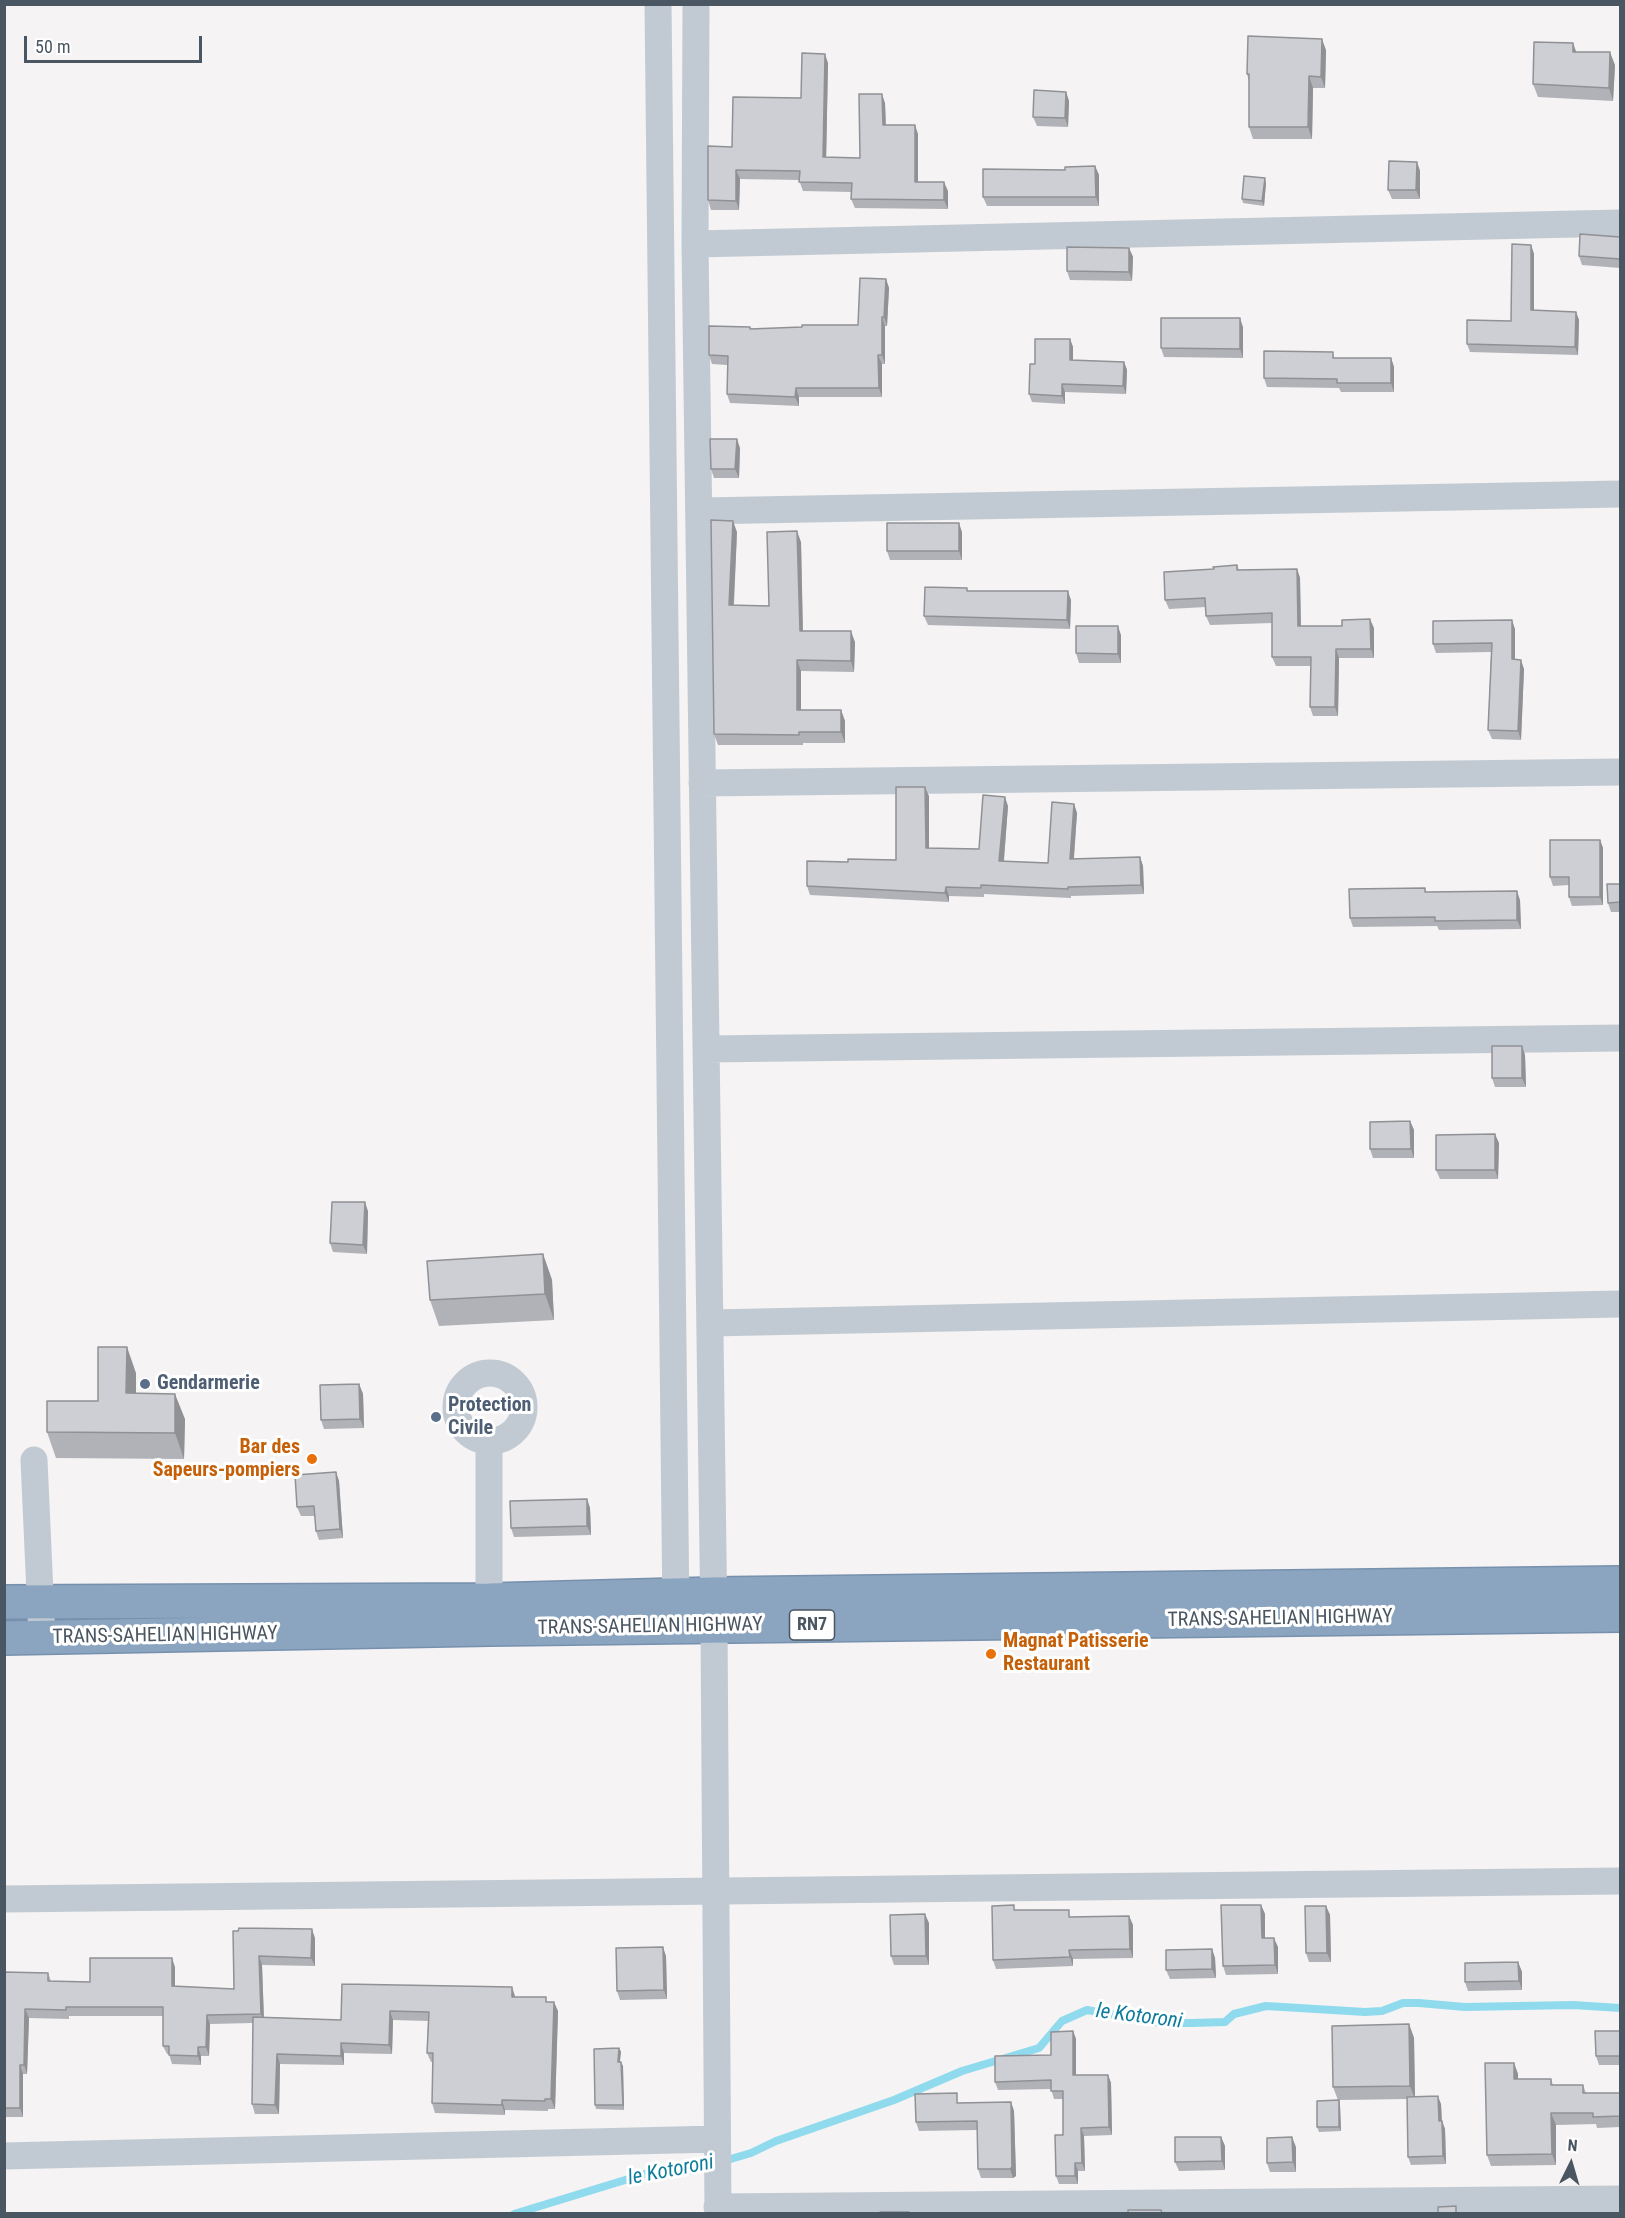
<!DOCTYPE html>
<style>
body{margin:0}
#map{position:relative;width:1625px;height:2218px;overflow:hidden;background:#f5f3f3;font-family:"Roboto Condensed",sans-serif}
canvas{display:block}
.frame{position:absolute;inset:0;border:6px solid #4a5661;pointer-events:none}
.north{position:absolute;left:1541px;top:2134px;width:60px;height:60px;-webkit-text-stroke:4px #fff;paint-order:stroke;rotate:5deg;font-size:16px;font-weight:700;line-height:24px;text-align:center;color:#4a5661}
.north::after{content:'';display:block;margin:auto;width:21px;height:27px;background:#4a5661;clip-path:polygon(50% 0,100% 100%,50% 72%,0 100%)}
.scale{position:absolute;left:24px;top:36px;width:178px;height:27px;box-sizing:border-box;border:3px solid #4a5661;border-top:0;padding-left:8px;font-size:18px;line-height:21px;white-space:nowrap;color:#4a5661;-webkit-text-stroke:4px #fff;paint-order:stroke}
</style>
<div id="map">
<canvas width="1625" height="2218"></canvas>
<div class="frame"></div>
<div class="north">N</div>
<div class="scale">50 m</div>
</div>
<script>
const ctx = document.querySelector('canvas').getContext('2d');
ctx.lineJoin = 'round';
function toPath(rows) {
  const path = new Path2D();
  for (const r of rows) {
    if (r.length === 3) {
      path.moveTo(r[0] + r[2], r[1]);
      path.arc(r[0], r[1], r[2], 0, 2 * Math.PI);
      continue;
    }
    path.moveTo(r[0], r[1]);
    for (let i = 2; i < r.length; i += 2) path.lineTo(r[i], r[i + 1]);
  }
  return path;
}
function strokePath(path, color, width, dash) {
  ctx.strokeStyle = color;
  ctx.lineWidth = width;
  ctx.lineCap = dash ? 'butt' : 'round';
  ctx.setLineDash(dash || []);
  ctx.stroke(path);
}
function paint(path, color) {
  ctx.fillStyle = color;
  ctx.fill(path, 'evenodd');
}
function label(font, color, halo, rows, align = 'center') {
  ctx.font = font + ' "Roboto Condensed",sans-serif';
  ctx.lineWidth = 6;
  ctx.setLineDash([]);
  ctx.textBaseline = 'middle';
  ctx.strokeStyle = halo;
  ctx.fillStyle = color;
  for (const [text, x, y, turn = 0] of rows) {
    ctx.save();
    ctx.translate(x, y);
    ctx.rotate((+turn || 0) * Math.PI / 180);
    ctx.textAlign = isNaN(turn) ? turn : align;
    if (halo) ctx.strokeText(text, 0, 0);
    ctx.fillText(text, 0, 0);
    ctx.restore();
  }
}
strokePath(toPath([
 [514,2214,648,2173,693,2170,751,2153,776,2141,894,2100,962,2071,1039,2048,1062,2021,1087,2010,1160,2023,1192,2023,1225,2022,1234,2014,1266,2006,1365,2012,1382,2011,1403,2003,1419,2003,1465,2007,1573,2005,1620,2008]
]), '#90daee', 8);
const highway = toPath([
 [4,1602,489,1600,713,1594,1620,1583],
 [4,1638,489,1629,1620,1615]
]);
strokePath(highway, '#7690ad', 36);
strokePath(toPath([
 [658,4,676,1614],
 [696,4,695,244,714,1626,718,2214],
 [695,244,1620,223],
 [700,511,1620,494],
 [702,783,1620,772],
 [706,1049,1620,1038],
 [710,1323,1620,1304],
 [490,1407,34],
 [489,1442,489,1621],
 [34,1460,42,1638],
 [4,1899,1620,1881],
 [4,2156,717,2139],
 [717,2207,1620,2199]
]), '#c1cad2', 27);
strokePath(highway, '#8ba5c1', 33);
paint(toPath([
 [1573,43,1576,52,1615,65,1613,101,1538,97,1533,84],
 [1326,50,1325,88,1313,88,1312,139,1253,139,1249,127,1249,81,1247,74],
 [828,63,826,158,860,158,885,103,886,125,918,134,918,182,948,191,948,209,855,208,851,199,852,192,803,191,799,180,740,179,739,210,711,210,708,200,732,147,801,98],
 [1066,92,1069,101,1068,127,1037,126,1033,117],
 [1417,162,1420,171,1420,199,1392,199,1388,190],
 [1095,166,1099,175,1099,206,987,206,983,197,1065,170],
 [1266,183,1264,206,1243,203,1242,199],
 [1620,237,1620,268,1582,265,1579,256],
 [1531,245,1534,254,1534,310,1576,312,1579,320,1578,355,1470,352,1467,344,1511,321],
 [1129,248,1133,257,1132,281,1070,280,1067,271],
 [886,279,889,288,887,326,885,326,885,364,882,364,882,397,799,397,799,406,730,403,727,394,727,365,712,364,709,355,750,327,751,329,858,325],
 [1243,327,1243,358,1164,357,1161,348],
 [1070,339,1073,347,1073,360,1124,362,1127,370,1126,394,1065,392,1065,404,1032,402,1029,394,1035,364],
 [1333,352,1334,358,1391,358,1394,367,1394,392,1341,392,1339,388,1267,387,1264,378],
 [740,448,739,478,714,478,711,469],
 [737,532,734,605,769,606,801,542,803,631,855,642,854,672,801,671,801,710,841,710,845,721,845,743,803,743,803,745,718,745,714,734],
 [962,532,962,560,890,560,887,551],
 [1237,565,1239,570,1297,569,1300,578,1301,626,1374,628,1374,658,1339,658,1338,716,1313,716,1310,707,1311,666,1276,666,1272,657,1272,623,1210,625,1206,616,1206,607,1169,609,1165,600,1214,569],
 [968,591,1071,600,1070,629,928,625,924,616],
 [1515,629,1515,659,1524,669,1521,740,1492,739,1488,730,1491,652,1436,653,1433,644],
 [1121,635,1121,663,1079,663,1076,653],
 [929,796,929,848,979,849,1008,806,1004,861,1048,863,1074,804,1077,813,1074,859,1140,857,1143,866,1144,894,1071,896,1071,898,984,894,984,897,949,896,949,902,810,895,807,886,848,862,896,860],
 [1600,840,1603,848,1603,905,1572,906,1569,897,1569,885,1553,886,1550,877],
 [1620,884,1620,912,1611,912,1608,903],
 [1425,888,1426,892,1520,900,1521,929,1439,930,1437,926,1353,927,1350,918],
 [1522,1046,1525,1055,1526,1087,1495,1087,1492,1078],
 [1410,1121,1414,1130,1414,1158,1373,1158,1370,1149],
 [1499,1143,1498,1179,1440,1179,1436,1170],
 [368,1211,367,1254,333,1252,330,1243],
 [543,1254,552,1280,554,1320,439,1326,430,1300],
 [136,1373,136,1393,185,1419,184,1459,56,1458,47,1432,98,1401],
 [359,1384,363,1394,364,1428,324,1429,321,1420],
 [336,1472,339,1481,343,1538,319,1540,316,1531,315,1516,301,1516,297,1507],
 [587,1499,590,1508,591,1535,514,1537,511,1528],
 [1261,1905,1265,1914,1265,1938,1278,1947,1278,1974,1226,1975,1223,1966],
 [1326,1906,1330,1915,1331,1962,1309,1962,1306,1953],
 [1016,1910,1071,1917,1129,1916,1133,1925,1133,1958,1073,1959,1073,1966,996,1969,993,1960],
 [929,1923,929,1965,894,1965,891,1956],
 [233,1931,315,1938,315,1966,262,1965,264,2017,341,2020,342,1984,515,1997,547,2002,558,2011,555,2109,548,2109,548,2111,505,2110,505,2115,435,2113,432,2103,433,2062,431,2062,427,2053,428,2021,393,2020,392,2054,344,2053,344,2065,280,2064,279,2114,255,2114,252,2104,253,2023,210,2024,209,2056,201,2056,201,2065,172,2064,169,2054,167,2054,163,2046,163,2016,69,2016,69,2019,29,2018,27,2074,23,2074,23,2117,4,2117,4,1972,48,1973,51,1981,90,1982,175,1967,175,1986,234,1989],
 [1212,1949,1215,1958,1216,1978,1170,1979,1166,1970],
 [666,1956,667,1999,620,2000,617,1991],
 [1518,1962,1522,1972,1522,1990,1468,1991,1465,1982],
 [1409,2024,1414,2038,1415,2097,1441,2104,1442,2121,1445,2129,1446,2164,1411,2165,1408,2157,1407,2099,1338,2100,1333,2087],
 [1073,2031,1076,2039,1076,2075,1108,2075,1111,2083,1112,2135,1084,2136,1085,2171,1078,2171,1078,2184,1059,2184,1056,2176,1063,2135,1063,2099,1054,2099,1051,2089,998,2090,995,2082,1051,2055],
 [1620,2031,1620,2065,1599,2065,1596,2056],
 [619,2048,621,2052,620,2062,623,2066,624,2110,596,2109,595,2105],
 [1514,2063,1518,2074,1518,2079,1551,2079,1553,2085,1583,2085,1586,2093,1620,2093,1620,2127,1597,2128,1596,2124,1556,2125,1556,2165,1491,2166,1487,2155],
 [1339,2100,1340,2105,1341,2131,1319,2132,1317,2127],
 [1011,2102,1014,2111,1016,2176,1013,2178,981,2178,978,2169,977,2130,919,2131,916,2122,960,2103],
 [1221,2137,1225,2146,1225,2170,1179,2171,1175,2162],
 [1296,2147,1296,2172,1270,2172,1267,2163]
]), '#b0b2b7');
paint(toPath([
 [1322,39,1326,50,1325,88,1321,77],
 [1573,43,1578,57,1573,52],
 [1610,52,1615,65,1613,101,1609,88],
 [825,54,828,63,826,166,823,157],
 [1309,76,1313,88,1312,139,1308,127],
 [1066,92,1069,101,1068,127,1065,118],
 [882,94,885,103,886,134,883,125],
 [915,125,918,134,918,191,915,182],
 [1417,162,1420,171,1420,199,1416,190],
 [1095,166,1099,175,1099,206,1096,197],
 [736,170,740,179,739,210,736,201],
 [1265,178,1266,183,1264,206,1262,201],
 [944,182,948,191,948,209,944,200],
 [1531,245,1534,254,1534,319,1531,310],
 [1129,248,1133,257,1132,281,1129,272],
 [886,279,889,288,887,326,884,317],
 [1576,312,1579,320,1578,355,1575,347],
 [882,317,885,326,885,364,882,355],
 [1240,318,1243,327,1243,358,1240,349],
 [1070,339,1073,347,1073,368,1070,360],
 [878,355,882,364,882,397,879,388],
 [1391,358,1394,367,1394,392,1391,383],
 [1124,362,1127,370,1126,394,1123,386],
 [1062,384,1065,392,1065,404,1062,396],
 [796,388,799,397,799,406,795,397],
 [737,439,740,448,739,478,735,469],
 [733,521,737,532,733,616,729,605],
 [959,523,962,532,962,560,959,551],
 [797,531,801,542,803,642,800,631],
 [1297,569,1300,578,1301,635,1298,626],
 [1068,591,1071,600,1070,629,1067,620],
 [1370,619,1374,628,1374,658,1371,649],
 [1512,620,1515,629,1515,668,1512,659],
 [1118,626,1121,635,1121,663,1118,654],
 [851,631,855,642,854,672,851,661],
 [1336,649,1339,658,1338,716,1335,707],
 [797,660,801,671,801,721,797,710],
 [1521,660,1524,669,1521,740,1518,731],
 [841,710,845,721,845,743,841,732],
 [925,787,929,796,929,857,926,848],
 [1005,797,1008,806,1003,870,999,861],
 [1074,804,1077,813,1073,868,1070,859],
 [1600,840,1603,848,1603,905,1600,897],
 [1140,857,1143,866,1144,894,1141,885],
 [946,887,949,896,949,902,945,893],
 [1517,891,1520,900,1521,929,1517,920],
 [1522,1046,1525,1055,1526,1087,1522,1078],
 [1410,1121,1414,1130,1414,1158,1411,1149],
 [1495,1134,1499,1143,1498,1179,1495,1170],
 [365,1202,368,1211,367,1254,363,1245],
 [543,1254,552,1280,554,1320,545,1294],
 [127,1347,136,1373,136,1419,126,1393],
 [359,1384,363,1394,364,1428,360,1419],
 [175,1394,185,1419,184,1459,175,1433],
 [336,1472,339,1481,343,1538,340,1529],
 [587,1499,590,1508,591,1535,587,1526],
 [1261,1905,1265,1914,1265,1947,1262,1938],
 [1326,1906,1330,1915,1331,1962,1327,1953],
 [925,1914,929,1923,929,1965,926,1956],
 [1129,1916,1133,1925,1133,1958,1130,1949],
 [312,1929,315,1938,315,1966,311,1958],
 [1274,1938,1278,1947,1278,1974,1275,1965],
 [663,1947,666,1956,667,1999,664,1990],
 [1212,1949,1215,1958,1216,1978,1212,1969],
 [1069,1950,1073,1959,1073,1966,1070,1957],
 [259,1956,262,1965,264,2023,261,2014],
 [172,1958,175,1967,175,1995,172,1986],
 [1518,1962,1522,1972,1522,1990,1519,1981],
 [512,1987,515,1996,515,2006,512,1997],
 [554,2002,558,2011,555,2109,551,2099],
 [25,2009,29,2018,27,2074,24,2065],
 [390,2011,393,2020,392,2054,389,2045],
 [207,2015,210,2024,209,2056,206,2047],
 [1409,2024,1414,2038,1415,2099,1410,2086],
 [1073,2031,1076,2039,1076,2083,1073,2075],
 [341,2043,344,2053,344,2065,341,2056],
 [198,2047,201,2056,201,2065,198,2056],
 [619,2048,621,2052,619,2066,618,2062],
 [277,2054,280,2064,279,2114,275,2105],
 [621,2062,623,2066,624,2110,623,2105],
 [1514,2063,1518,2074,1518,2090,1514,2079],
 [20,2065,23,2074,23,2117,20,2108],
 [1108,2075,1111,2083,1112,2135,1109,2127],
 [1438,2096,1441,2104,1442,2130,1439,2121],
 [502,2100,505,2110,505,2115,502,2105],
 [1339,2100,1340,2105,1341,2131,1339,2127],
 [1011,2102,1014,2111,1016,2176,1013,2178,1010,2169],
 [1551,2113,1556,2125,1556,2165,1552,2154],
 [1442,2121,1445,2129,1446,2164,1443,2156],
 [1081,2128,1084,2136,1085,2171,1082,2163],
 [1221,2137,1225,2146,1225,2170,1222,2161],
 [1292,2137,1296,2147,1296,2172,1293,2162],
 [1075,2163,1078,2171,1078,2184,1075,2176]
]), '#909195');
const building = toPath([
 [1248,36,1322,39,1321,77,1309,76,1308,127,1249,127,1249,74,1247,74,1248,36],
 [1534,42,1573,43,1573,52,1610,52,1609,88,1533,84,1534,42],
 [802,53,825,54,823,157,860,158,859,94,882,94,883,125,915,125,915,182,944,182,944,200,851,199,852,183,799,182,800,171,736,170,736,201,708,200,708,146,732,147,733,97,801,98,802,53],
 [1034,90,1066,92,1065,118,1033,117,1034,90],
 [1389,161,1417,162,1416,190,1388,190,1389,161],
 [1095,166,1096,197,983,197,983,169,1065,170,1065,167,1095,166],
 [1244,176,1265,178,1262,201,1242,199,1244,176],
 [1580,234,1620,237,1620,259,1579,256,1580,234],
 [1512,244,1531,245,1531,310,1576,312,1575,347,1467,344,1467,320,1511,321,1512,244],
 [1067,247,1129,248,1129,272,1067,271,1067,247],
 [860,278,886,279,884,317,882,317,882,355,878,355,879,388,796,388,795,397,727,394,728,356,709,355,709,326,750,327,750,329,802,327,802,325,858,325,860,278],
 [1161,318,1240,318,1240,349,1161,348,1161,318],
 [1035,339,1070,339,1070,360,1124,362,1123,386,1062,384,1062,396,1029,394,1030,364,1035,364,1035,339],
 [1264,351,1333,352,1333,358,1391,358,1391,383,1337,383,1337,379,1264,378,1264,351],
 [710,439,737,439,735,469,711,469,710,439],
 [711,520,733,521,729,605,769,606,767,532,797,531,800,631,851,631,851,661,797,660,797,710,841,710,841,732,799,732,799,735,714,734,711,520],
 [887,523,959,523,959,551,887,551,887,523],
 [1237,565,1237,570,1297,569,1298,626,1342,626,1342,620,1370,619,1371,649,1336,649,1335,707,1310,707,1311,657,1272,657,1272,613,1206,616,1205,598,1165,600,1164,572,1214,569,1213,567,1237,565],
 [925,587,967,588,967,591,1068,591,1067,620,924,616,925,587],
 [1512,620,1512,659,1521,660,1518,731,1488,730,1492,643,1433,644,1433,621,1512,620],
 [1076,626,1118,626,1118,654,1076,653,1076,626],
 [896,787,925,787,926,848,979,849,983,795,1005,797,999,861,1048,863,1052,802,1074,804,1070,859,1140,857,1141,885,1068,887,1068,889,981,885,981,888,946,887,945,893,807,886,807,861,848,862,848,859,896,860,896,787],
 [1550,840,1600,840,1600,897,1569,897,1569,877,1550,877,1550,840],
 [1607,884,1620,884,1620,902,1608,903,1607,884],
 [1425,888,1425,892,1517,891,1517,920,1435,921,1435,917,1350,918,1349,889,1425,888],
 [1492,1046,1522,1046,1522,1078,1492,1078,1492,1046],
 [1410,1121,1411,1149,1370,1149,1370,1122,1410,1121],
 [1495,1134,1495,1170,1436,1170,1436,1135,1495,1134],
 [332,1202,365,1202,363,1245,330,1243,332,1202],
 [543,1254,545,1294,430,1300,427,1261,543,1254],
 [98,1347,127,1347,126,1393,175,1394,175,1433,47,1432,47,1401,98,1401,98,1347],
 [359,1384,360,1419,321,1420,320,1385,359,1384],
 [336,1472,340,1529,316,1531,314,1506,297,1507,295,1475,336,1472],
 [587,1499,587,1526,511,1528,510,1501,587,1499],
 [1014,1905,1014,1910,1069,1910,1069,1917,1129,1916,1130,1949,1069,1950,1070,1957,993,1960,992,1906,1014,1905],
 [1221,1905,1261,1905,1262,1938,1274,1938,1275,1965,1223,1966,1221,1905],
 [1305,1906,1326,1906,1327,1953,1306,1953,1305,1906],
 [925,1914,926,1956,891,1956,890,1915,925,1914],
 [239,1928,312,1929,311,1958,259,1956,261,2014,207,2015,206,2047,198,2047,198,2056,169,2055,169,2046,163,2046,163,2007,66,2007,66,2010,25,2009,24,2065,20,2065,20,2108,4,2108,4,1972,48,1973,48,1981,90,1982,90,1958,172,1958,172,1986,234,1989,233,1931,238,1931,239,1928],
 [663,1947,664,1990,617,1991,616,1948,663,1947],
 [1212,1949,1212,1969,1166,1970,1166,1950,1212,1949],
 [1518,1962,1519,1981,1465,1982,1465,1963,1518,1962],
 [342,1984,512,1987,512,1997,546,1997,546,2002,554,2002,551,2099,545,2099,545,2101,502,2100,502,2105,432,2103,433,2053,427,2053,429,2012,390,2011,389,2045,341,2043,341,2056,277,2054,275,2105,252,2104,253,2017,341,2020,342,1984],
 [1409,2024,1410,2086,1333,2087,1332,2026,1409,2024],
 [1073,2031,1073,2075,1108,2075,1109,2127,1081,2128,1082,2163,1075,2163,1075,2176,1056,2176,1055,2135,1063,2135,1063,2091,1051,2091,1051,2080,995,2082,995,2056,1051,2055,1051,2032,1073,2031],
 [1595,2031,1620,2031,1620,2056,1596,2056,1595,2031],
 [619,2048,618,2062,621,2062,623,2105,595,2105,594,2049,619,2048],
 [1485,2063,1514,2063,1514,2079,1551,2079,1551,2085,1583,2085,1583,2093,1620,2093,1620,2116,1593,2117,1593,2113,1551,2113,1552,2154,1487,2155,1485,2063],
 [957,2093,957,2103,1011,2102,1012,2167,1010,2169,978,2169,977,2121,916,2122,915,2094,957,2093],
 [1438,2096,1439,2121,1442,2121,1443,2156,1408,2157,1407,2097,1438,2096],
 [1339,2100,1339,2127,1317,2127,1317,2101,1339,2100],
 [1175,2137,1221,2137,1222,2161,1175,2162,1175,2137],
 [1292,2137,1293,2162,1267,2163,1267,2138,1292,2137],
 [1456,2206,1456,2214,1438,2214,1438,2207,1456,2206],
 [1128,2210,1161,2210,1162,2214,1128,2214,1128,2210],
 [880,2212,909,2212,909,2214,880,2214,880,2212]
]);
paint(building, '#cdcfd5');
strokePath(building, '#909195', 1.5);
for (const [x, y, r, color] of [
 [145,1384,6,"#5c6f8a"],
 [436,1417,6,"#5c6f8a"],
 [312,1459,6,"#e8710a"],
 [991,1654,6,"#e8710a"]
]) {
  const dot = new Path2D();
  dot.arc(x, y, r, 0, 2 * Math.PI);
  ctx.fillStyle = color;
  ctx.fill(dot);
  strokePath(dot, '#fff', 2);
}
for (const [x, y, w] of [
 [812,1625,45]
]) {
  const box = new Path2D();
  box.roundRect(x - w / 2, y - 15, w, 30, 4.5);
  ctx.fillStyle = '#fff';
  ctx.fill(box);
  strokePath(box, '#4a5661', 1.5);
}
label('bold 18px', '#4a5661', null, [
 ["RN7",812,1625]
]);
label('bold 20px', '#4e5e75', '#fff', [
 ["Gendarmerie",157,1384],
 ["Protection",448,1406],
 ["Civile",448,1429]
], 'left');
label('bold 20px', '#c56008', '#fff', [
 ["Bar des",300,1448],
 ["Sapeurs-pompiers",300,1471],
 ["Magnat Patisserie",1003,1642,"left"],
 ["Restaurant",1003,1665,"left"]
], 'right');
label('20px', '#4a5661', '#fff', [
 ["TRANS-SAHELIAN HIGHWAY",1280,1619,-1],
 ["TRANS-SAHELIAN HIGHWAY",650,1627,-1],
 ["TRANS-SAHELIAN HIGHWAY",165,1636,-1]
]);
label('italic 21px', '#0c7c9b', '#fff', [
 ["le Kotoroni",1139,2017,7],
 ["le Kotoroni",671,2171,-11]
]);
</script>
